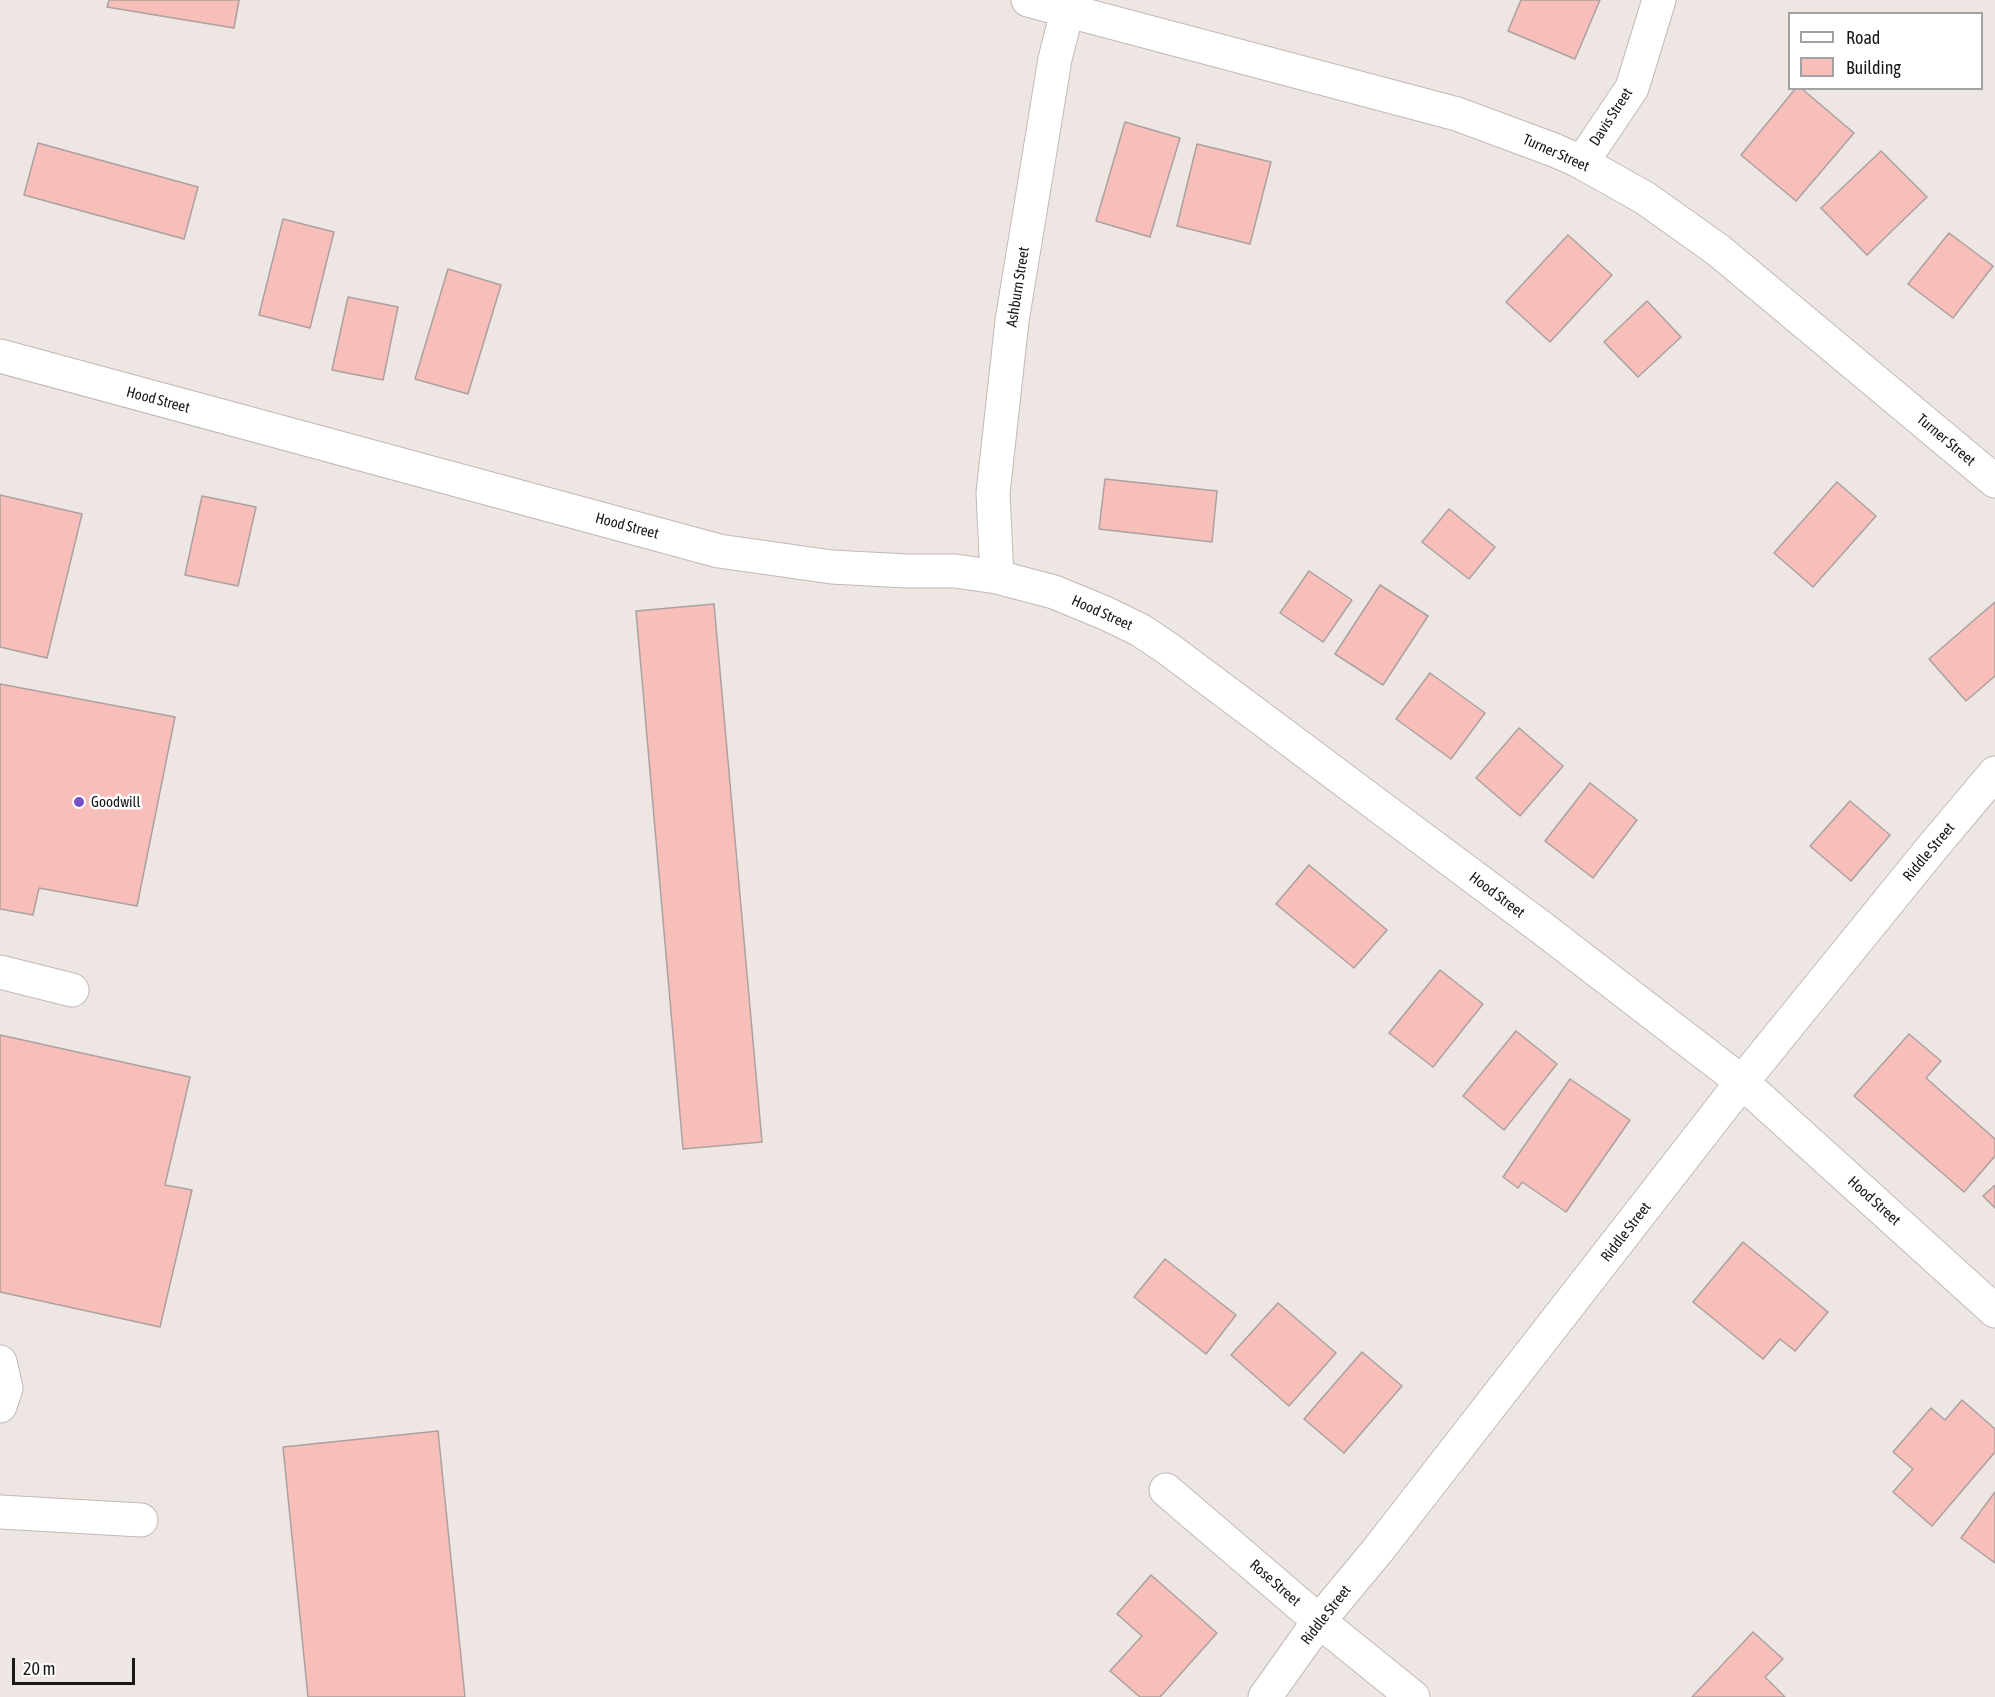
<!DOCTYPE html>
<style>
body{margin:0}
#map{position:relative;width:1995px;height:1697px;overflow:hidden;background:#eee6e2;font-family:"Asap Condensed",sans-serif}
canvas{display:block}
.legend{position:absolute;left:1788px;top:12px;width:195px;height:78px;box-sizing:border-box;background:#fff;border:2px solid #a3a2a2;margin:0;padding:8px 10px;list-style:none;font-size:18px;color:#1a1716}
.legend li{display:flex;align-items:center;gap:12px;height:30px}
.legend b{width:30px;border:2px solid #a3a2a2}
.scale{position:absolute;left:12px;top:1658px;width:123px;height:27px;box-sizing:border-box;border:3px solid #1a1716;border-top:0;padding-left:8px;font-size:18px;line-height:21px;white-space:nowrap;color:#1a1716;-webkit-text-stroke:4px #fff;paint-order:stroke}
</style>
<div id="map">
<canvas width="1995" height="1697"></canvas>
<ul class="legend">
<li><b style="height:8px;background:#fff"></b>Road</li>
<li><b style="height:16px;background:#f8bfba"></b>Building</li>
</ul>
<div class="scale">20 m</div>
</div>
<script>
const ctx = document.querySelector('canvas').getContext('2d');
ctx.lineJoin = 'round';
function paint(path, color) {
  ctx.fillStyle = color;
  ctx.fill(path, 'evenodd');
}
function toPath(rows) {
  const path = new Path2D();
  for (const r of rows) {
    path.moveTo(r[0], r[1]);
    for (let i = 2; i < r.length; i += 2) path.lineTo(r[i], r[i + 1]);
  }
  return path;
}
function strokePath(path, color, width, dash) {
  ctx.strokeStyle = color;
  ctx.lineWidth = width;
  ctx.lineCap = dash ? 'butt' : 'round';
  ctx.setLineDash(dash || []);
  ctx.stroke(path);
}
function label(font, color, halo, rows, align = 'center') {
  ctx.font = font + ' "Asap Condensed",sans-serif';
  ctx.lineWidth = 5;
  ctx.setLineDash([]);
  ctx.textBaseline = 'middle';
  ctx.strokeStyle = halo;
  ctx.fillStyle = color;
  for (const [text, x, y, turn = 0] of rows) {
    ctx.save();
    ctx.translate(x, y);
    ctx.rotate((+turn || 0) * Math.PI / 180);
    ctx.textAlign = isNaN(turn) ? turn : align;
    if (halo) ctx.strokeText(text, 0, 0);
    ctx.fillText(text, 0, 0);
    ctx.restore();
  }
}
const building = toPath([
 [109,0,239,0,234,28,107,7,109,0],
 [1521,0,1600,0,1575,59,1508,31,1521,0],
 [1796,88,1801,88,1854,133,1796,201,1741,155,1796,88],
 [1125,122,1180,138,1150,237,1096,221,1125,122],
 [38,143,198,187,184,239,24,195,38,143],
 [1197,144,1271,162,1250,244,1177,226,1197,144],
 [1881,151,1927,197,1867,255,1821,208,1881,151],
 [283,219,334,232,310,328,259,315,283,219],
 [1949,233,1993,266,1953,318,1908,284,1949,233],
 [1568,235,1612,275,1550,342,1506,302,1568,235],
 [448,269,501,285,468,394,415,379,448,269],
 [348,297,398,307,383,380,332,370,348,297],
 [1647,301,1681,337,1638,377,1604,342,1647,301],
 [1105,479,1217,491,1212,542,1099,529,1105,479],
 [1837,482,1876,516,1813,587,1774,553,1837,482],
 [0,495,82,514,47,658,0,647,0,495],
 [202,496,256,507,238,586,185,575,202,496],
 [1449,509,1495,547,1469,579,1422,542,1449,509],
 [1309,571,1352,600,1323,642,1280,613,1309,571],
 [1380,585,1428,616,1383,685,1335,654,1380,585],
 [1995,602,1995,676,1966,701,1929,659,1995,602],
 [714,604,762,1142,683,1149,636,611,714,604],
 [1430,673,1485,713,1451,759,1396,719,1430,673],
 [0,684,175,717,137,906,39,888,33,915,0,909,0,684],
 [1519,728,1563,766,1520,816,1476,778,1519,728],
 [1590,783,1637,820,1593,878,1545,841,1590,783],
 [1850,801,1890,835,1851,881,1810,846,1850,801],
 [1309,865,1387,930,1354,968,1276,904,1309,865],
 [1440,970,1483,1004,1433,1067,1389,1033,1440,970],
 [1516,1031,1557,1064,1504,1130,1463,1096,1516,1031],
 [1909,1034,1941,1061,1926,1078,1995,1139,1995,1156,1964,1192,1854,1096,1909,1034],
 [0,1035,190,1077,165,1185,192,1190,160,1327,0,1292,0,1035],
 [1570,1079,1630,1120,1566,1212,1522,1182,1518,1188,1503,1177,1570,1079],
 [1995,1185,1995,1208,1983,1196,1995,1185],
 [1743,1242,1828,1312,1795,1351,1780,1339,1763,1359,1693,1302,1743,1242],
 [1165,1259,1236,1315,1206,1354,1134,1297,1165,1259],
 [1278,1303,1336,1353,1289,1406,1231,1355,1278,1303],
 [1362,1352,1402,1386,1344,1453,1304,1419,1362,1352],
 [1962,1400,1995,1429,1995,1452,1932,1526,1893,1492,1913,1469,1893,1452,1931,1408,1945,1420,1962,1400],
 [438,1431,465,1697,308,1697,283,1447,438,1431],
 [1995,1492,1995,1563,1961,1538,1995,1492],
 [1151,1575,1217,1633,1160,1697,1140,1697,1110,1671,1142,1636,1117,1614,1151,1575],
 [1753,1632,1783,1659,1765,1677,1785,1697,1692,1697,1753,1632]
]);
paint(building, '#f8bfba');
strokePath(building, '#aaa1a0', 1.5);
const minor = toPath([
 [1028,0,1457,114,1554,150,1579,161,1645,198,1718,250,1995,481],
 [1579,161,1589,152,1632,88,1659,0],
 [0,356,719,551,832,567,907,571,955,571,997,577,1054,592,1105,613,1140,630,1167,648,1542,928,1742,1082,1995,1311],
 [997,577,993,493,1012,321,1055,59,1070,0],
 [0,972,72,990],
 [0,1362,6,1388,0,1406],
 [1166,1490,1319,1621,1413,1697],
 [0,1512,141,1520],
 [1265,1697,1319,1621,1378,1550,1742,1082,1931,849,1995,773]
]);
strokePath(minor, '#c1b9b5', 35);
strokePath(minor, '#fff', 33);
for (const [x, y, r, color] of [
 [79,802,6,"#7450c9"]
]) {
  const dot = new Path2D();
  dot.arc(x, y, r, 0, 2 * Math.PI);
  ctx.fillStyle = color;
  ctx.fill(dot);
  strokePath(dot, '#fff', 2);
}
label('15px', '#1a1716', '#fff', [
 ["Davis Street",1611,117,-57],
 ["Turner Street",1556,153,24],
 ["Ashburn Street",1018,287,-81],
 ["Hood Street",158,400,15],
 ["Turner Street",1946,440,40],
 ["Hood Street",627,526,15],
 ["Hood Street",1102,613,24],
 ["Riddle Street",1929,852,-50],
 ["Hood Street",1497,895,37],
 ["Hood Street",1874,1201,42],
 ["Riddle Street",1626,1232,-52],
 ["Rose Street",1275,1583,41],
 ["Riddle Street",1326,1615,-52]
]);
label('15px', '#1a1716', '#fff', [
 ["Goodwill",91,802]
], 'left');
</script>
